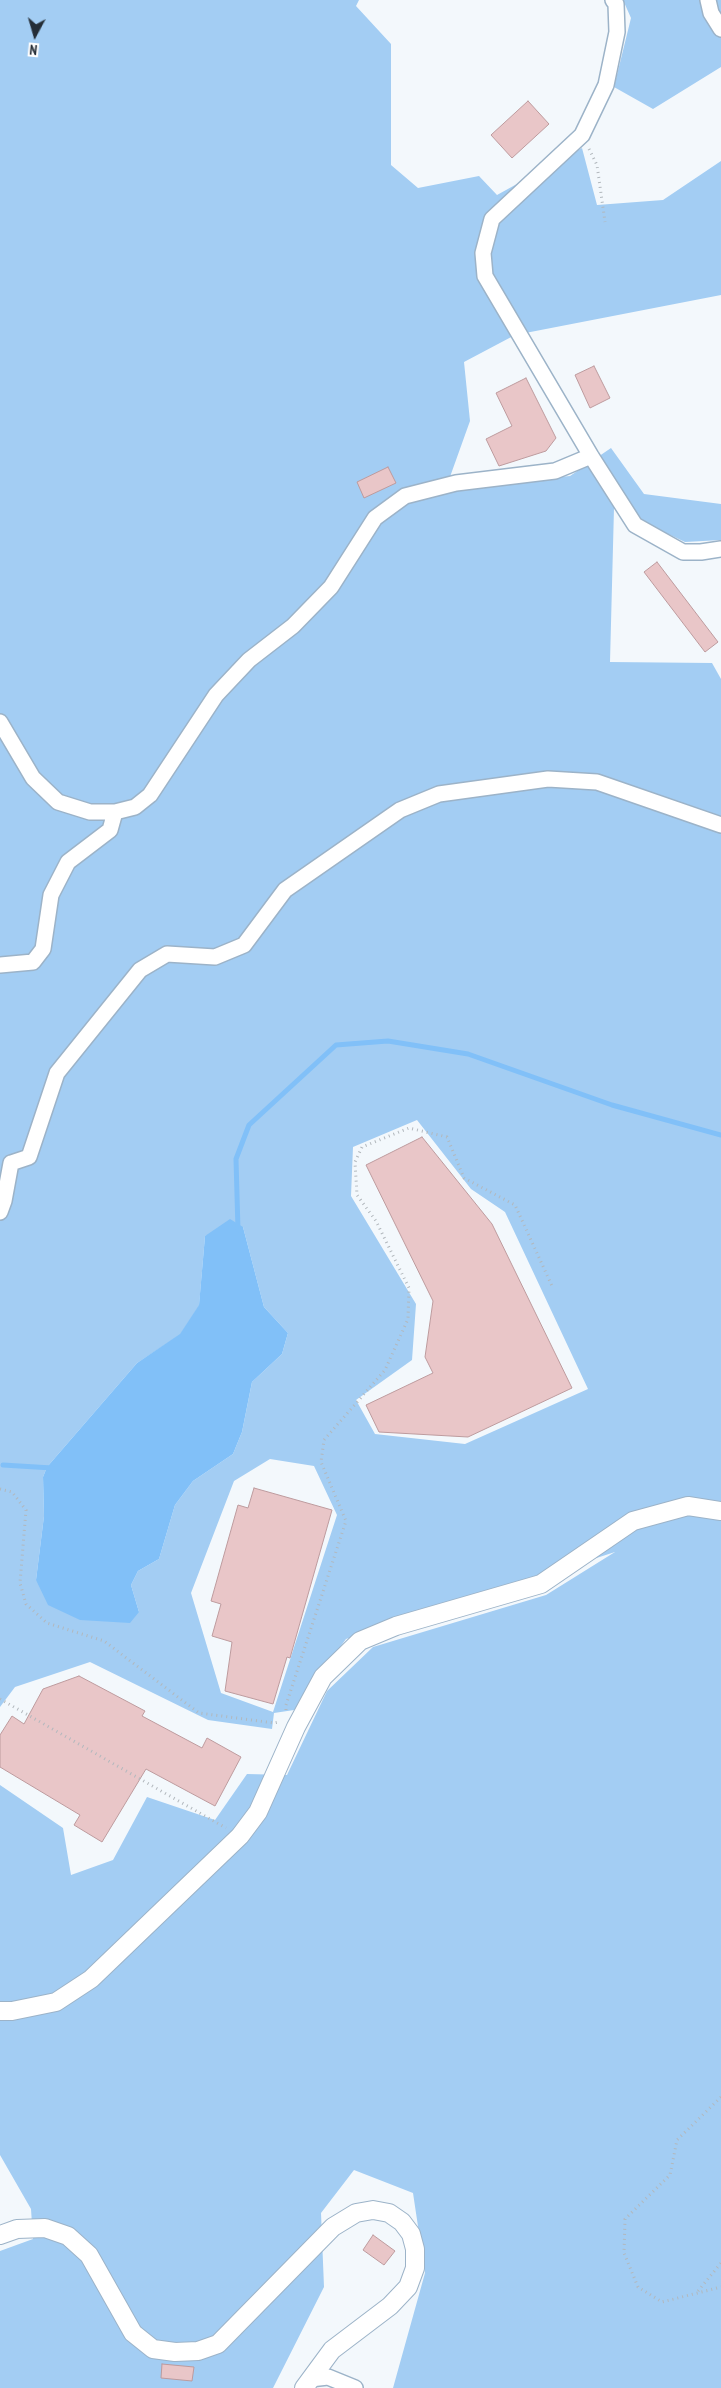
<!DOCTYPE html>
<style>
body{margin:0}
#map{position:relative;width:721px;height:2388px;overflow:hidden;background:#f3f8fc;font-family:"PT Sans Narrow",sans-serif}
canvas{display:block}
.north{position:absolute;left:10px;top:10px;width:50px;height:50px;-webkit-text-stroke:4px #fff;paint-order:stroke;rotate:186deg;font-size:14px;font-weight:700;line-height:20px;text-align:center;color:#252e37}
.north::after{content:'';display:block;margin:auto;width:18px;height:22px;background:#252e37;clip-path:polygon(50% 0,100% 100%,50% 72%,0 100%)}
</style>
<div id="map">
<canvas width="721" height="2388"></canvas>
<div class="north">N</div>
</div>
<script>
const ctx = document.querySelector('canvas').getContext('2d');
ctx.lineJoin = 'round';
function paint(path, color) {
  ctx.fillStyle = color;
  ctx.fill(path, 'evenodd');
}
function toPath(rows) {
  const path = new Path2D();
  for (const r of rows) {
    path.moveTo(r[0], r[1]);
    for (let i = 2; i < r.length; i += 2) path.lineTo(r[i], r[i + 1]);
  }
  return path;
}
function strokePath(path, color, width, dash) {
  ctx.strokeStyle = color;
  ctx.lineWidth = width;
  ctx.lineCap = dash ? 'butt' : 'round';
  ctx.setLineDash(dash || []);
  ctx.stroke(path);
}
paint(toPath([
 [0,0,359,0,356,6,391,44,391,165,418,188,479,176,497,195,582,148,597,205,663,200,721,161,721,295,515,335,464,362,470,421,446,488,570,476,611,448,644,494,721,504,721,540,685,542,614,508,610,662,712,663,721,679,721,2388,393,2388,425,2273,413,2193,354,2170,321,2213,324,2287,273,2388,0,2388,0,2251,33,2239,31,2209,0,2155,0,1785,63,1828,71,1875,113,1860,147,1797,215,1820,247,1774,287,1775,327,1691,373,1647,546,1595,615,1552,346,1639,294,1710,274,1713,272,1729,208,1720,90,1662,15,1687,0,1707],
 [417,1120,471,1189,505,1212,588,1389,465,1444,375,1434,356,1400,412,1360,416,1304,351,1196,353,1147],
 [243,1227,264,1307,288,1333,282,1354,252,1382,242,1432,233,1454,193,1481,175,1505,159,1559,138,1571,131,1585,139,1612,36,1580,44,1516,43,1477,47,1467,137,1363,180,1335,199,1306,205,1236],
 [270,1459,314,1466,337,1515,273,1712,221,1693,191,1593,234,1481],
 [623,0,721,0,721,67,653,109,614,87,631,18]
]), '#a3cdf3');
paint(toPath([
 [230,1219,243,1227,264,1307,288,1333,282,1354,252,1382,242,1432,233,1454,193,1481,175,1505,159,1559,138,1571,131,1585,139,1612,130,1623,80,1620,48,1605,36,1580,44,1516,43,1477,47,1467,137,1363,180,1334,199,1305,205,1236]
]), '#81c0f8');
strokePath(toPath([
 [238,1230,236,1159,249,1125,336,1045,388,1041,468,1054,612,1105,721,1135],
 [3,1465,52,1468]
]), '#81c0f8', 5);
const building = toPath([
 [528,101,549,124,512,158,491,135,528,101],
 [594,366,610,398,590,408,575,375,594,366],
 [526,378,556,438,546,451,499,466,486,439,512,426,496,393,526,378],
 [388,467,396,483,364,498,357,482,388,467],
 [657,562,718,642,705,652,644,572,657,562],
 [422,1137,492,1224,572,1388,468,1437,379,1432,366,1405,433,1373,425,1357,433,1301,366,1165,422,1137],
 [254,1488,332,1510,290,1658,287,1657,273,1704,225,1691,232,1642,212,1636,221,1604,211,1601,238,1505,248,1508,254,1488],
 [79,1676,145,1711,142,1716,202,1748,207,1738,241,1757,215,1806,146,1769,102,1842,74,1825,80,1815,0,1767,0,1735,12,1716,24,1724,43,1689,79,1676],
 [373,2235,395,2251,384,2265,363,2250,373,2235],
 [162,2364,194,2367,192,2381,161,2378,162,2364]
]);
paint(building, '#e9c6c8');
strokePath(building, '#bd9b9e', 1);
const minor = toPath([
 [613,0,616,4,617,32,606,85,582,135,492,219,483,253,485,276,591,456,635,525,683,552,701,552,721,549],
 [708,0,711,13,721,29],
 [0,722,33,778,58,802,90,812,115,812,135,807,150,795,216,695,249,660,293,626,331,587,375,518,405,496,456,483,555,471,591,456],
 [0,965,33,962,43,949,51,895,68,862,110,830,115,812],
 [11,1163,29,1157,57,1073,140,970,167,954,215,957,244,945,285,890,400,810,439,794,548,779,597,782,721,825],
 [0,1212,4,1201,11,1163],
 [310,2379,328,2377,355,2388]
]);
const tertiary = toPath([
 [0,2011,12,2011,56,2002,91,1979,240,1836,258,1812,296,1727,323,1677,360,1641,396,1626,541,1584,633,1521,688,1506,721,1511],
 [0,2235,17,2229,45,2228,68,2236,89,2255,133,2333,153,2349,175,2352,198,2351,218,2344,333,2227,356,2213,373,2210,389,2213,402,2222,411,2234,415,2249,415,2268,408,2287,390,2306,332,2350,304,2388]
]);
strokePath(minor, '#9cb3c8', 18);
strokePath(tertiary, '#9cb3c8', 20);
strokePath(toPath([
 [589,149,597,165,605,222],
 [0,1489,12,1492,26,1510,20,1583,26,1604,47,1623,104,1641,199,1713,274,1723,279,1722],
 [0,1699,226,1828],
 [286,1710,286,1705,346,1521,321,1462,324,1440,385,1370,408,1319,409,1288,376,1221,357,1195,355,1162,362,1147,409,1128,447,1137,464,1178,515,1205,552,1286],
 [721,2097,677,2140,670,2175,625,2219,624,2253,638,2287,662,2302,721,2287],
 [698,2291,721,2263]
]), '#b2b8bd', 3, [1, 4]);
strokePath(minor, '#fff', 15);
strokePath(tertiary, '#fff', 18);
</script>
